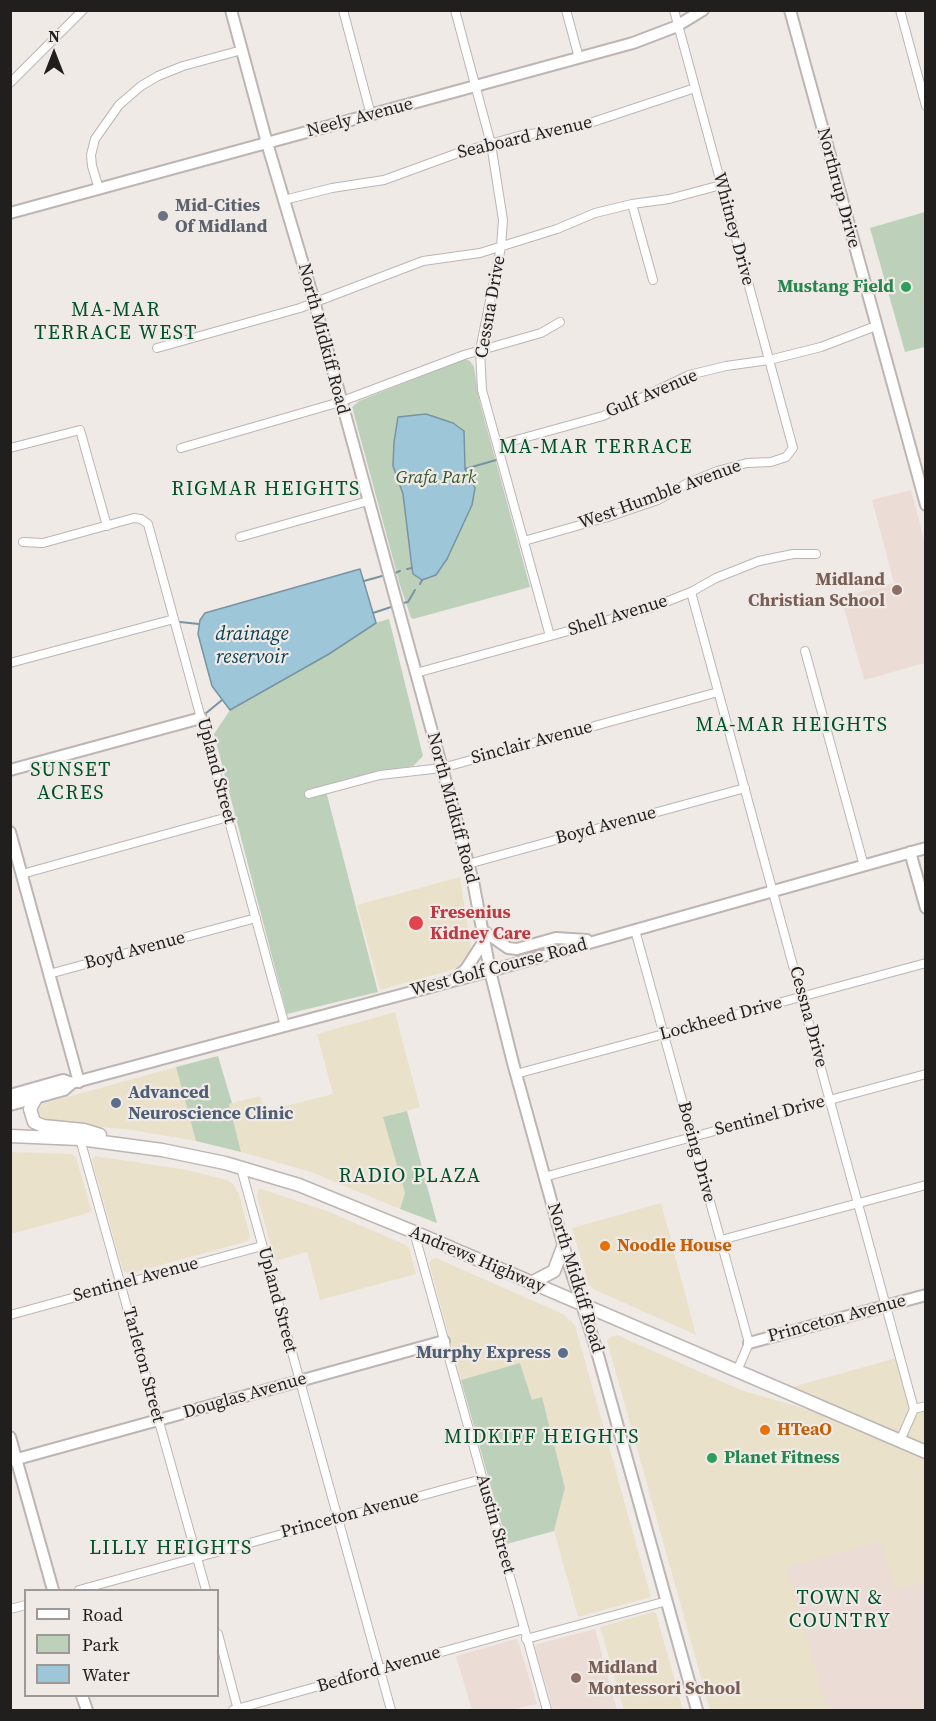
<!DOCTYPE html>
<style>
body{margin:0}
#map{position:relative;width:936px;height:1721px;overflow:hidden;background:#f0eae7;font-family:"Source Serif 4",serif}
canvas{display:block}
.frame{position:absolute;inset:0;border:12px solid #211f1e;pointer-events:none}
.legend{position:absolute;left:24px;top:1589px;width:195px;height:108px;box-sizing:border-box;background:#f0eae7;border:2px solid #9d9997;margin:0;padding:8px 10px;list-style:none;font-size:18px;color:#211f1e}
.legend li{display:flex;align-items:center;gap:12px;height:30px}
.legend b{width:30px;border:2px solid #9d9997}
.north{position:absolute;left:24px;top:24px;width:60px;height:60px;-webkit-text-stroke:4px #f0eae7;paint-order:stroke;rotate:0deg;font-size:16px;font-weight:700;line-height:24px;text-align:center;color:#211f1e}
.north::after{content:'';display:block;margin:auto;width:21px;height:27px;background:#211f1e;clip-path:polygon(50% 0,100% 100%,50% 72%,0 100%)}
</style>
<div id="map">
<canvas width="936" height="1721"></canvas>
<div class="frame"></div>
<ul class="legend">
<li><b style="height:8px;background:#fff"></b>Road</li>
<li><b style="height:16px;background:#bdd1ba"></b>Park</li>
<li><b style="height:16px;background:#9ec6d9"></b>Water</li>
</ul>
<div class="north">N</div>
</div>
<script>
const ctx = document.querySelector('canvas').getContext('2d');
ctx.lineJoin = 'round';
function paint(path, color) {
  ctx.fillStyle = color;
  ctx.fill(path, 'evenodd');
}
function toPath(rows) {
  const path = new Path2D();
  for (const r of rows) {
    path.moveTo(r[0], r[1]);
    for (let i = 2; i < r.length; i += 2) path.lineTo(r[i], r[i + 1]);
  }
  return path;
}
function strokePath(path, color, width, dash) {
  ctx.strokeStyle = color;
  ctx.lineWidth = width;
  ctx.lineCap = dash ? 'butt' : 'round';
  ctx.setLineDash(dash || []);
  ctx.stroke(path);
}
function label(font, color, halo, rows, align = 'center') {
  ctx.font = font + ' "Source Serif 4",serif';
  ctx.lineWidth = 4.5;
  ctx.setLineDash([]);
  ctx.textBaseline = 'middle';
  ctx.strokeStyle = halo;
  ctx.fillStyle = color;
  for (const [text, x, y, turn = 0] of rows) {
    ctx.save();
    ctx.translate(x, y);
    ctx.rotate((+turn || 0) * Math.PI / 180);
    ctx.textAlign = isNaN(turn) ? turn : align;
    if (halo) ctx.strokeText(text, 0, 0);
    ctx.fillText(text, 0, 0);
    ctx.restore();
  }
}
paint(toPath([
 [460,877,472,954,466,966,380,990,357,905],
 [395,1012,420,1107,384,1117,405,1194,400,1209,311,1172,241,1152,229,1104,260,1096,265,1111,333,1094,317,1034],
 [176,1067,196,1141,132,1130,48,1122,42,1121,37,1112,42,1104],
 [11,1152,72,1154,76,1157,92,1212,11,1234],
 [95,1156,187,1170,227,1180,234,1185,239,1194,250,1236,248,1241,129,1274,123,1271,92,1160],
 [259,1188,327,1211,406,1245,409,1248,416,1274,320,1300,307,1252,275,1261,257,1196],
 [661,1203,696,1335,593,1289,589,1285,572,1228],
 [436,1258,563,1314,575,1325,651,1597,578,1617,554,1531,565,1488,542,1398,532,1400,520,1363,461,1380,429,1263,432,1259],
 [617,1335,741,1390,868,1427,785,1389,900,1357,914,1408,925,1406,925,1710,710,1710,607,1341,610,1337],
 [653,1612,656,1613,683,1710,624,1710,600,1627]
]), '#eae1cb');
paint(toPath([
 [911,490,925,544,925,663,864,680,841,597,894,583,872,500],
 [880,1542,895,1589,925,1583,925,1710,827,1710,787,1567],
 [595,1629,617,1710,553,1710,535,1646,538,1644],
 [516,1639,518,1641,537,1704,511,1710,472,1710,456,1656]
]), '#ebdcd6');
paint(toPath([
 [925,212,925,347,905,352,870,228],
 [465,359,470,361,474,367,480,403,530,587,413,619,411,618,400,585,352,407,359,401],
 [389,619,423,756,413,766,377,772,325,787,378,992,287,1014,214,734,230,710,375,623],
 [218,1056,232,1103,229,1104,241,1152,196,1141,176,1067],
 [407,1111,437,1223,400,1209,405,1193,383,1117],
 [520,1363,532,1400,542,1397,565,1488,554,1531,507,1544,461,1380]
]), '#bdd1ba');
const water = toPath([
 [426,414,453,423,464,431,465,469,475,488,472,505,447,559,436,575,422,580,413,574,412,568,403,494,393,466,394,442,398,417,426,414],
 [360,569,376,623,329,654,230,710,212,686,198,634,200,620,205,613,360,569]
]);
paint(water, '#9ec6d9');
strokePath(water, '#7894a1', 1.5);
strokePath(toPath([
 [465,469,496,460],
 [407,569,412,568],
 [395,573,400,571],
 [364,581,382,576],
 [420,584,422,580],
 [403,603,408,602,415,590],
 [373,613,391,607],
 [180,622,199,624],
 [205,714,222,700]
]), '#7894a1', 2);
const street = toPath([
 [343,10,371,115],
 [455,10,491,144,503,220,501,247,480,350,482,390,550,636],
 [566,10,579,58],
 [900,10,926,106],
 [10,83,83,10],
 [99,189,92,166,91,155,95,139,119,105,141,86,158,76,183,66,242,50],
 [284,200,332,188,384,180,458,153,522,135,563,130,587,124,695,88],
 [632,204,653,280],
 [157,348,300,308,423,261,480,253,557,229,595,213,632,204,669,199,721,185],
 [498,445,603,416,689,375,726,366,769,360,821,347,876,326],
 [10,448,80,430,107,526],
 [181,448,340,402,464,355,541,333,560,322],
 [240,537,368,501],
 [524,541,608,517,658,500,686,484,717,471,747,463,771,462,786,457,793,448,674,10],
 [23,542,43,543,134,518,141,519,148,524,285,1026],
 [691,592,914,1409,900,1441],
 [805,651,864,866],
 [10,663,174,619],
 [416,673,648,609,691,592,716,578,759,561,793,554,816,554],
 [309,794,380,775,442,768,718,692],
 [468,864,745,788],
 [22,874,228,817],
 [635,930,749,1343,737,1371],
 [49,974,256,918],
 [516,1074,926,963],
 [80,1139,206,1590],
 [241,1168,391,1710],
 [544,1177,926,1074],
 [414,1232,547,1710],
 [721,1240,926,1185],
 [10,1315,262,1246],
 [914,1409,926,1406],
 [79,1590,482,1479],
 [10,1609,26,1605],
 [218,1634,238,1710],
 [526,1639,667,1601],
 [233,1710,524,1629]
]);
const secondary = toPath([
 [231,10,267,143,314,301,473,881,490,971,513,1063,567,1258,596,1348,697,1710],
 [790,10,926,505],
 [10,213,633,43,675,27,703,10],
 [10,770,201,718],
 [10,832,79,1082],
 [910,852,926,908],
 [482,930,508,948,517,949,556,938,587,940],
 [455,979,466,969,484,941],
 [10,1095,63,1080,72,1083],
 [10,1105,64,1090,72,1083,490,971,926,848],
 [749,1343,926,1295],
 [10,1437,53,1590],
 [10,1461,444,1341],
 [82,1696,87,1710]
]);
const primary = toPath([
 [36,1098,30,1109,34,1122,43,1126,84,1130,100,1135],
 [10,1136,80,1139,162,1150,225,1163,299,1185,414,1232,926,1452],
 [531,1283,554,1271,563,1247]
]);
strokePath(street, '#bcb5b3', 10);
strokePath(secondary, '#bcb5b3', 14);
strokePath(primary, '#bcb5b3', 15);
strokePath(street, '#fff', 8);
strokePath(secondary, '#fff', 10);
strokePath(primary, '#fff', 12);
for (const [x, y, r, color] of [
 [163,216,6,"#6b7280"],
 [906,287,6,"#2e9e5b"],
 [897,590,6,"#8d6e63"],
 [416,923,8,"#e0444e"],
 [116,1103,6,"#5c6f8a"],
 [605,1246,6,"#e8710a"],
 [563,1353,6,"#5c6f8a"],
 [765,1430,6,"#e8710a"],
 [712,1458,6,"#2e9e5b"],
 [576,1678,6,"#8d6e63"]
]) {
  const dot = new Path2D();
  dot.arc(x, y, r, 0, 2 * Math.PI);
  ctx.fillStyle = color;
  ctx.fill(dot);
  strokePath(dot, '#f0eae7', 2);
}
label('18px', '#211f1e', '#f0eae7', [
 ["Neely Avenue",360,118,-15],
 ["Seaboard Avenue",525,138,-13],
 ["Northrup Drive",838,188,75],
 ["Whitney Drive",733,229,75],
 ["Cessna Drive",491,307,-80],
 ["North Midkiff Road",323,339,75],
 ["Gulf Avenue",652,394,-23],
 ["West Humble Avenue",660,495,-20],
 ["Shell Avenue",618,616,-17],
 ["Sinclair Avenue",532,743,-15],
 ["Upland Street",216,771,75],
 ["North Midkiff Road",452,808,75],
 ["Boyd Avenue",606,826,-15],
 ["Boyd Avenue",135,951,-15],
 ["West Golf Course Road",499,968,-15],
 ["Cessna Drive",808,1017,75],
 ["Lockheed Drive",721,1019,-15],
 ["Sentinel Drive",770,1116,-15],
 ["Boeing Drive",696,1152,75],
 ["Andrews Highway",477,1260,23],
 ["North Midkiff Road",575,1278,73],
 ["Sentinel Avenue",136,1280,-15],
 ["Upland Street",277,1300,75],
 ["Princeton Avenue",837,1319,-15],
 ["Tarleton Street",143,1365,75],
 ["Douglas Avenue",245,1396,-16],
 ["Princeton Avenue",350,1515,-15],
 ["Austin Street",495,1524,74],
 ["Bedford Avenue",379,1670,-16]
]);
label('bold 18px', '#5b616d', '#f0eae7', [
 ["Mid-Cities",175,206],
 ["Of Midland",175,227]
], 'left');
label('bold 18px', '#27864d', '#f0eae7', [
 ["Mustang Field",894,287],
 ["Planet Fitness",724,1458,"left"]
], 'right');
label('italic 18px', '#31582e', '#f0eae7', [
 ["Grafa Park",436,478]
]);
label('bold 18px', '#785e54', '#f0eae7', [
 ["Midland",885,580],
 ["Christian School",885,601],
 ["Midland",588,1668,"left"],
 ["Montessori School",588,1689,"left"]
], 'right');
label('bold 18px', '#be3a42', '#f0eae7', [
 ["Fresenius",430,913],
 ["Kidney Care",430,934]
], 'left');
label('bold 18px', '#4e5e75', '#f0eae7', [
 ["Advanced",128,1093],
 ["Neuroscience Clinic",128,1114],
 ["Murphy Express",551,1353,"right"]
], 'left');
label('bold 18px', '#c56008', '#f0eae7', [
 ["Noodle House",617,1246],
 ["HTeaO",777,1430]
], 'left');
ctx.letterSpacing = '1.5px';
label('20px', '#005228', '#f0eae7', [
 ["MA-MAR",116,311],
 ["TERRACE WEST",116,334],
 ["MA-MAR TERRACE",596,448],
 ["RIGMAR HEIGHTS",266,490],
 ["MA-MAR HEIGHTS",792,726],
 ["SUNSET",71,771],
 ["ACRES",71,794],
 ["RADIO PLAZA",410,1177],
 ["MIDKIFF HEIGHTS",542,1438],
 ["LILLY HEIGHTS",171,1549],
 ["TOWN &",840,1599],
 ["COUNTRY",840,1622]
]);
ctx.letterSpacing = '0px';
label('italic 20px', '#053e52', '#f0eae7', [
 ["drainage",252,635],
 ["reservoir",252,658]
]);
</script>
